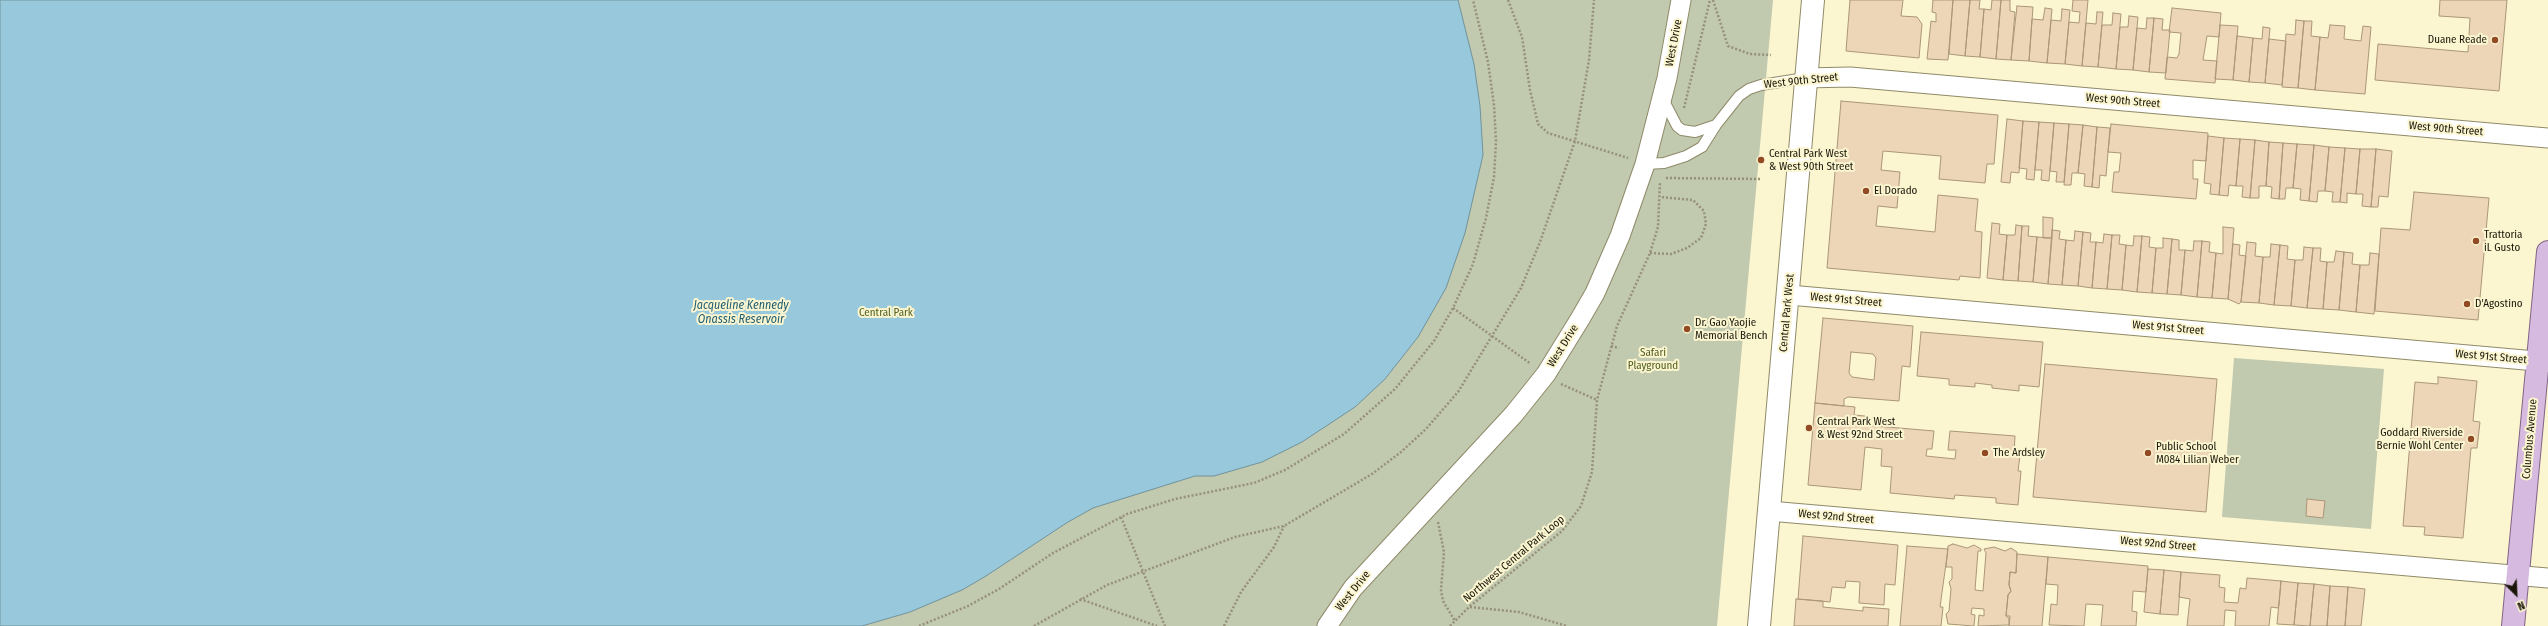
<!DOCTYPE html>
<style>
body{margin:0}
#map{position:relative;width:2548px;height:626px;overflow:hidden;background:#fbf5d0;font-family:"Fira Sans Condensed",sans-serif}
canvas{display:block}
.north{position:absolute;left:2496px;top:574px;width:40px;height:40px;-webkit-text-stroke:3px #fbf5d0;paint-order:stroke;rotate:156deg;font-size:11px;font-weight:700;line-height:16px;text-align:center;color:#1a170a}
.north::after{content:'';display:block;margin:auto;width:14px;height:18px;background:#1a170a;clip-path:polygon(50% 0,100% 100%,50% 72%,0 100%)}
</style>
<div id="map">
<canvas width="2548" height="626"></canvas>
<div class="north">N</div>
</div>
<script>
const ctx = document.querySelector('canvas').getContext('2d');
ctx.lineJoin = 'round';
function paint(path, color) {
  ctx.fillStyle = color;
  ctx.fill(path, 'evenodd');
}
function toPath(rows) {
  const path = new Path2D();
  for (const r of rows) {
    path.moveTo(r[0], r[1]);
    for (let i = 2; i < r.length; i += 2) path.lineTo(r[i], r[i + 1]);
  }
  return path;
}
function strokePath(path, color, width, dash) {
  ctx.strokeStyle = color;
  ctx.lineWidth = width;
  ctx.lineCap = dash ? 'butt' : 'round';
  ctx.setLineDash(dash || []);
  ctx.stroke(path);
}
function label(font, color, halo, rows, align = 'center') {
  ctx.font = font + ' "Fira Sans Condensed",sans-serif';
  ctx.lineWidth = 4;
  ctx.setLineDash([]);
  ctx.textBaseline = 'middle';
  ctx.strokeStyle = halo;
  ctx.fillStyle = color;
  for (const [text, x, y, turn = 0] of rows) {
    ctx.save();
    ctx.translate(x, y);
    ctx.rotate((+turn || 0) * Math.PI / 180);
    ctx.textAlign = isNaN(turn) ? turn : align;
    if (halo) ctx.strokeText(text, 0, 0);
    ctx.fillText(text, 0, 0);
    ctx.restore();
  }
}
paint(toPath([
 [0,0,1773,0,1717,626,0,626],
 [2234,358,2384,369,2371,529,2222,517]
]), '#c1c9af');
const water = toPath([
 [0,0,1458,0,1474,64,1480,106,1483,155,1465,233,1446,288,1418,337,1385,379,1355,407,1302,442,1262,462,1214,476,1195,476,1093,508,1068,522,986,576,962,590,910,612,862,626,0,626,0,0]
]);
paint(water, '#97c8db');
strokePath(water, '#72939c', 1);
const building = toPath([
 [1850,0,1903,0,1901,16,1917,17,1922,24,1919,58,1846,51,1850,0],
 [1933,0,1953,0,1948,60,1927,59,1931,21,1936,22,1936,13,1932,12,1933,0],
 [1953,0,1970,0,1965,56,1949,54,1953,0],
 [1970,0,1980,0,1979,9,1984,9,1980,57,1965,56,1970,0],
 [1992,0,2001,0,1996,59,1980,57,1984,9,1991,10,1992,0],
 [2001,0,2010,0,2010,11,2015,12,2011,60,1996,59,2001,0],
 [2073,0,2088,0,2082,66,2065,64,2069,22,2079,23,2080,12,2072,11,2073,0],
 [2440,0,2507,0,2499,91,2375,80,2378,44,2468,52,2470,18,2439,16,2440,0],
 [2017,6,2033,7,2029,61,2011,60,2017,6],
 [2045,8,2052,9,2047,63,2029,61,2032,19,2043,20,2045,8],
 [2172,8,2221,13,2219,37,2207,36,2203,60,2217,61,2215,83,2165,79,2167,57,2177,58,2179,54,2181,33,2169,32,2172,8],
 [2062,9,2070,10,2065,64,2047,63,2051,20,2061,21,2062,9],
 [2097,12,2103,12,2098,67,2082,66,2086,23,2096,24,2097,12],
 [2113,13,2121,14,2116,69,2098,67,2102,25,2112,25,2113,13],
 [2129,16,2138,17,2133,70,2116,69,2120,27,2128,27,2129,16],
 [2147,18,2154,18,2149,72,2133,70,2137,28,2146,29,2147,18],
 [2154,18,2163,19,2162,30,2170,30,2166,73,2149,72,2154,18],
 [2296,20,2304,21,2298,88,2282,87,2286,34,2295,35,2296,20],
 [2304,21,2312,21,2311,36,2320,37,2315,90,2298,88,2304,21],
 [2220,25,2238,26,2233,80,2215,79,2220,25],
 [2330,25,2345,26,2344,39,2361,41,2363,26,2371,27,2365,94,2315,90,2320,37,2328,38,2330,25],
 [2263,27,2270,28,2265,83,2249,82,2253,38,2262,39,2263,27],
 [2237,36,2253,38,2249,82,2233,80,2237,36],
 [2269,39,2286,41,2282,85,2265,83,2269,39],
 [1841,101,1998,115,1994,164,1987,164,1985,183,1939,179,1941,156,1883,151,1881,170,1900,172,1897,208,1878,206,1876,226,1935,232,1938,195,1978,199,1975,231,1982,232,1980,278,1960,276,1959,280,1827,268,1841,101],
 [2007,119,2023,121,2019,173,2011,172,2010,183,2001,182,2007,119],
 [2023,121,2039,122,2034,180,2026,179,2027,169,2019,168,2023,121],
 [2039,122,2054,123,2049,181,2041,180,2042,170,2035,170,2039,122],
 [2054,123,2069,124,2064,182,2056,182,2057,172,2050,171,2054,123],
 [2069,124,2083,125,2078,173,2072,173,2071,185,2064,185,2069,124],
 [2111,124,2208,133,2206,161,2193,160,2193,179,2198,179,2196,199,2112,192,2114,172,2119,172,2121,153,2108,152,2111,124],
 [2083,125,2097,127,2092,187,2084,186,2085,174,2078,173,2083,125],
 [2097,127,2110,128,2106,176,2100,175,2099,188,2092,187,2097,127],
 [2208,136,2224,138,2219,195,2210,194,2211,184,2204,183,2208,136],
 [2224,138,2240,139,2236,186,2229,185,2228,196,2219,195,2224,138],
 [2240,139,2255,140,2250,198,2242,197,2243,186,2236,186,2240,139],
 [2255,140,2269,142,2266,186,2259,186,2259,198,2250,198,2255,140],
 [2269,142,2283,143,2279,199,2271,198,2272,187,2266,186,2269,142],
 [2283,143,2297,144,2293,188,2286,188,2285,199,2279,199,2283,143],
 [2297,144,2314,145,2309,201,2300,200,2301,189,2293,188,2297,144],
 [2314,145,2329,147,2325,191,2318,191,2317,202,2309,201,2314,145],
 [2329,147,2345,148,2340,202,2332,202,2333,192,2325,191,2329,147],
 [2345,148,2360,149,2356,194,2347,193,2347,203,2340,202,2345,148],
 [2360,149,2376,149,2371,207,2362,206,2363,194,2356,194,2360,149],
 [2376,149,2392,151,2388,197,2379,196,2378,207,2371,207,2376,149],
 [2414,192,2489,198,2478,320,2375,311,2381,228,2410,230,2414,192],
 [2043,217,2053,218,2052,238,2043,238,2043,217],
 [1992,223,2000,224,1999,234,2007,235,2003,280,1987,278,1992,223],
 [2016,225,2022,226,2018,281,2003,280,2007,235,2015,235,2016,225],
 [2022,226,2029,226,2028,236,2037,237,2033,282,2018,281,2022,226],
 [2223,227,2234,228,2228,299,2212,298,2216,253,2223,254,2223,227],
 [2052,230,2060,231,2059,239,2066,240,2062,285,2048,284,2052,230],
 [2075,231,2083,232,2078,286,2062,285,2066,240,2074,241,2075,231],
 [2083,232,2091,233,2090,242,2096,242,2092,288,2078,286,2083,232],
 [2104,234,2112,235,2107,289,2092,288,2096,242,2103,243,2104,234],
 [2112,235,2120,235,2119,244,2126,245,2122,290,2107,289,2112,235],
 [2134,236,2142,236,2137,292,2122,290,2126,245,2133,246,2134,236],
 [2142,236,2150,237,2149,247,2156,248,2152,293,2137,292,2142,236],
 [2037,237,2052,238,2048,284,2033,282,2037,237],
 [2163,238,2172,239,2167,294,2152,293,2156,248,2163,248,2163,238],
 [2172,239,2179,240,2179,250,2185,250,2181,295,2167,294,2172,239],
 [2194,241,2202,241,2197,297,2181,295,2185,250,2193,251,2194,241],
 [2202,241,2210,242,2209,252,2216,253,2212,298,2197,297,2202,241],
 [2247,242,2256,243,2255,256,2263,257,2259,303,2241,302,2247,242],
 [2233,244,2240,245,2239,255,2246,256,2241,302,2239,304,2228,299,2233,244],
 [2271,244,2280,245,2274,305,2259,303,2263,257,2270,257,2271,244],
 [2280,245,2288,246,2287,259,2295,260,2291,306,2274,305,2280,245],
 [2304,247,2313,248,2307,308,2291,306,2295,260,2303,260,2304,247],
 [2313,248,2321,248,2320,261,2327,262,2323,309,2307,308,2313,248],
 [2336,251,2344,252,2339,310,2323,309,2327,262,2334,262,2336,251],
 [2344,252,2353,253,2352,264,2360,265,2356,312,2339,310,2344,252],
 [2370,253,2379,254,2374,314,2356,312,2360,265,2369,265,2370,253],
 [1823,318,1913,326,1910,367,1902,366,1899,401,1848,397,1844,399,1844,406,1815,403,1823,318],
 [1851,352,1873,354,1876,358,1874,380,1852,377,1849,373,1851,352],
 [1921,332,2043,342,2039,387,2019,385,2019,391,1992,388,1992,385,1975,383,1975,387,1949,385,1949,379,1917,376,1921,332],
 [2045,364,2217,379,2206,512,2033,497,2045,364],
 [2438,377,2477,381,2473,421,2480,422,2477,448,2471,448,2463,538,2424,535,2425,527,2403,526,2415,382,2438,384,2438,377],
 [1815,403,1855,407,1854,415,1865,416,1864,425,1934,431,1932,449,1927,449,1926,456,1955,459,1956,450,1948,450,1950,431,2015,436,2014,456,2020,456,2018,471,2021,471,2018,505,1996,503,1996,498,1955,495,1954,499,1890,493,1892,467,1881,466,1882,449,1865,447,1861,490,1808,485,1815,403],
 [2307,499,2325,501,2323,518,2306,516,2307,499],
 [1803,536,1898,545,1895,585,1885,584,1884,605,1859,603,1860,582,1846,581,1845,588,1832,587,1830,602,1798,599,1803,536],
 [1953,544,1967,548,1974,545,1981,549,1981,551,1978,551,1975,590,1983,591,1986,553,1984,549,1994,547,2005,551,2011,548,2017,552,2016,573,2010,572,2009,585,2011,591,2008,595,2006,616,2009,618,2009,625,1978,626,1979,615,1984,616,1984,609,1972,608,1971,614,1975,615,1974,626,1948,624,1946,614,1949,611,1951,589,1949,582,1952,579,1952,567,1946,567,1948,546,1953,544],
 [1907,546,1948,549,1940,607,1943,607,1941,626,1900,626,1907,546],
 [2017,554,2048,557,2042,626,2009,626,2010,616,2006,616,2008,595,2011,591,2009,585,2010,572,2016,573,2017,554],
 [2048,557,2148,566,2146,592,2133,591,2132,611,2137,612,2136,626,2101,626,2103,605,2086,604,2084,626,2049,625,2051,604,2057,605,2058,585,2046,584,2048,557],
 [2148,569,2164,570,2160,614,2144,612,2148,569],
 [2164,570,2181,572,2178,615,2160,614,2164,570],
 [2181,572,2220,575,2219,587,2225,588,2224,602,2238,603,2240,588,2246,589,2247,578,2281,581,2279,605,2278,608,2271,607,2269,626,2235,626,2236,611,2225,610,2224,626,2187,626,2190,599,2179,597,2181,572],
 [2281,581,2298,583,2294,625,2277,624,2281,581],
 [2298,583,2314,584,2310,626,2294,625,2298,583],
 [2314,584,2330,586,2327,626,2310,626,2314,584],
 [2330,586,2348,587,2345,626,2327,626,2330,586],
 [2348,587,2365,589,2361,626,2345,626,2348,587],
 [1796,599,1823,601,1823,607,1863,611,1863,607,1889,609,1888,626,1794,626,1796,599]
]);
paint(building, '#ecd6b7');
strokePath(building, '#ab9678', 1);
const lane = toPath([
 [1663,99,1677,126,1682,130,1695,132,1716,125],
 [1645,164,1664,163,1686,156,1702,147,1716,125,1739,96,1749,89,1761,85,1805,78]
]);
const street = toPath([
 [1805,78,1850,77,2548,138],
 [1789,295,2548,362],
 [1769,511,2548,578],
 [1327,626,1353,588,1514,414,1546,374,1580,319,1595,293,1620,236,1645,164,1667,78,1681,0]
]);
const secondary = toPath([
 [1759,626,1813,0]
]);
const primary = toPath([
 [2513,626,2548,252]
]);
strokePath(lane, '#8f8a68', 12);
strokePath(street, '#8f8a68', 21);
strokePath(secondary, '#8f8a68', 24);
strokePath(primary, '#826386', 24);
strokePath(toPath([
 [1508,0,1522,37,1530,90,1538,124,1548,133,1628,158],
 [1713,0,1728,46,1750,54,1771,55],
 [1684,108,1710,0],
 [1666,178,1760,179],
 [1650,253,1671,254,1687,248,1701,238,1706,224,1704,211,1693,200,1660,197],
 [1453,308,1531,364],
 [1611,346,1619,348],
 [1561,384,1597,400],
 [1121,517,1165,626],
 [1438,522,1444,552,1441,590,1443,601,1455,621],
 [1080,599,1157,626],
 [1470,607,1519,612,1567,626],
 [919,626,968,606,999,589,1053,553,1127,514,1175,499,1254,483,1285,470,1344,434,1395,389,1434,341,1453,308,1473,264,1486,218,1494,177,1496,141,1494,105,1488,62,1473,0],
 [1034,626,1107,585,1235,537,1284,526,1372,474,1401,452,1426,429,1458,392,1521,288,1540,242,1575,141,1589,60,1594,0],
 [1224,626,1241,592,1274,547,1284,526],
 [1450,626,1469,607,1562,531,1581,506,1592,472,1597,400,1617,326,1650,253,1658,227,1660,182]
]), '#969177', 2.5, [2, 2]);
strokePath(lane, '#fff', 10);
strokePath(street, '#fff', 19);
strokePath(secondary, '#fff', 22);
strokePath(primary, '#d6badf', 22);
for (const [x, y, r, color] of [
 [2495,40,4,"#914a24"],
 [1761,160,4,"#914a24"],
 [1866,191,4,"#914a24"],
 [2476,241,4,"#914a24"],
 [2467,304,4,"#914a24"],
 [1687,329,4,"#914a24"],
 [1809,428,4,"#914a24"],
 [2471,439,4,"#914a24"],
 [1985,453,4,"#914a24"],
 [2148,453,4,"#914a24"]
]) {
  const dot = new Path2D();
  dot.arc(x, y, r, 0, 2 * Math.PI);
  ctx.fillStyle = color;
  ctx.fill(dot);
  strokePath(dot, '#fbf5d0', 1.5);
}
label('11px', '#1a170a', '#fbf5d0', [
 ["Duane Reade",2487,40,"right"],
 ["Central Park West",1769,154],
 ["& West 90th Street",1769,167],
 ["El Dorado",1874,191],
 ["Trattoria",2484,235],
 ["iL Gusto",2484,248],
 ["D'Agostino",2475,304],
 ["Dr. Gao Yaojie",1695,323],
 ["Memorial Bench",1695,336],
 ["Central Park West",1817,422],
 ["& West 92nd Street",1817,435],
 ["Goddard Riverside",2463,433,"right"],
 ["Bernie Wohl Center",2463,446,"right"],
 ["Public School",2156,447],
 ["M084 Lilian Weber",2156,460],
 ["The Ardsley",1993,453]
], 'left');
label('11px', '#1a170a', '#fbf5d0', [
 ["West Drive",1674,43,-79],
 ["West 90th Street",1801,81,-6],
 ["West 90th Street",2123,101,5],
 ["West 90th Street",2446,129,5],
 ["West 91st Street",1846,300,5],
 ["Central Park West",1787,313,-85],
 ["West 91st Street",2168,328,5],
 ["West Drive",1563,346,-58],
 ["West 91st Street",2491,357,5],
 ["Columbus Avenue",2530,439,-85],
 ["West 92nd Street",1836,517,5],
 ["West 92nd Street",2158,544,5],
 ["Northwest Central Park Loop",1514,559,-40],
 ["West Drive",1353,591,-51]
]);
label('11px', '#505f20', '#fbf5d0', [
 ["Central Park",886,313],
 ["Safari",1653,353],
 ["Playground",1653,366]
]);
label('italic 12px', '#1e5d71', '#fbf5d0', [
 ["Jacqueline Kennedy",741,306],
 ["Onassis Reservoir",741,320]
]);
</script>
